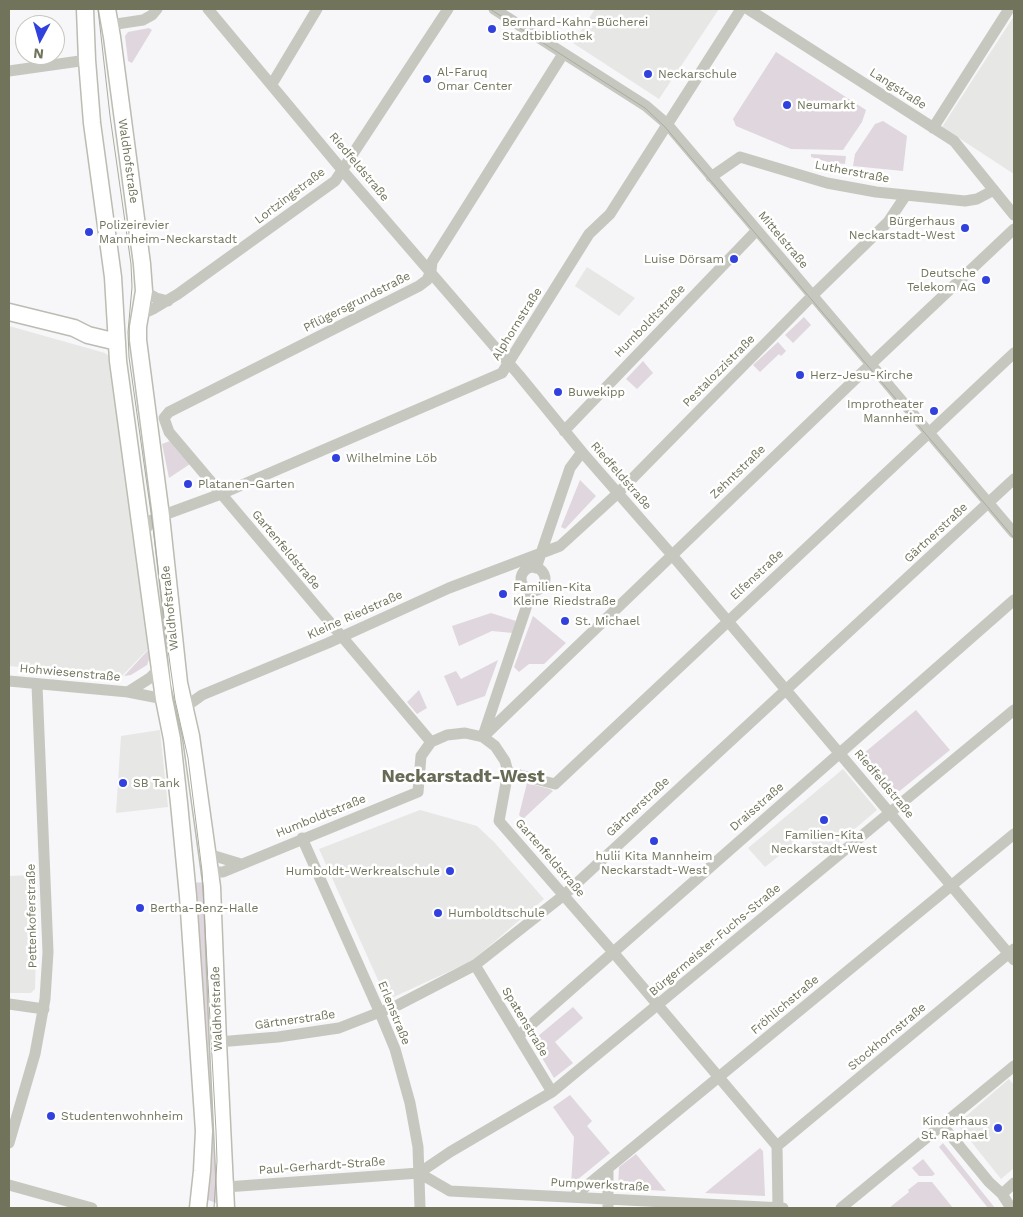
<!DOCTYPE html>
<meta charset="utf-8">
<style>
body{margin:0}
#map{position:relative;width:1023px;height:1217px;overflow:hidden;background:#f7f6f8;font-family:"Work Sans",sans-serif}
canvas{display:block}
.frame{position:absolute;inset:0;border:10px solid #71745b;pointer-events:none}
.north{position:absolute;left:15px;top:15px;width:50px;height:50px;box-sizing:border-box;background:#fff;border:1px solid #c6c7bd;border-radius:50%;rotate:186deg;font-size:14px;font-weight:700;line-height:20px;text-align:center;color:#71745b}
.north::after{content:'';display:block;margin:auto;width:18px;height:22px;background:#3141dd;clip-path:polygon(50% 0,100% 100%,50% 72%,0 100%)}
</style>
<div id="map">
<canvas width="1023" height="1217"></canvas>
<div class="frame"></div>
<div class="north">N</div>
</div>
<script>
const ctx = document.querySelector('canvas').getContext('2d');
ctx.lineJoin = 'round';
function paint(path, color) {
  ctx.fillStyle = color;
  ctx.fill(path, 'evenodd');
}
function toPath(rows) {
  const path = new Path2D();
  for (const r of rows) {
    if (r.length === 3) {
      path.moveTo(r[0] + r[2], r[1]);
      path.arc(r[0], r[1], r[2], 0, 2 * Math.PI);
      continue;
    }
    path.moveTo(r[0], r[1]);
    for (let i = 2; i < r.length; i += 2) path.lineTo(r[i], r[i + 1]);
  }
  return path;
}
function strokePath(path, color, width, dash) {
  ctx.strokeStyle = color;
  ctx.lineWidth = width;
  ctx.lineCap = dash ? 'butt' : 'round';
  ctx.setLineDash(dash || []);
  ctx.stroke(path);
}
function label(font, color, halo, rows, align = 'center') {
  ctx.font = font + ' "Work Sans",sans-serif';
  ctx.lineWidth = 5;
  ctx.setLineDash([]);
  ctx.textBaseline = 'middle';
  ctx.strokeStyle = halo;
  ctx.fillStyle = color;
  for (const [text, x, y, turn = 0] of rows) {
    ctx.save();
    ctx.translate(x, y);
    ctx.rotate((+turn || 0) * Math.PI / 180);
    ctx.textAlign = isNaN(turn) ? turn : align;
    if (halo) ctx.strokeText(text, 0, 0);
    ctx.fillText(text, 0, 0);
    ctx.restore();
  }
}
paint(toPath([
 [595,9,719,9,659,99,573,43],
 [1014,16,1014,174,942,127],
 [587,267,635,298,619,316,575,286],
 [9,326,105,353,110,357,151,646,122,676,9,666],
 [160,730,168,807,116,813,121,736],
 [843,769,877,810,823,856,805,835,765,867,748,848],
 [420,810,477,826,494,842,544,899,472,961,387,1000,319,849],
 [35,875,37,913,35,989,31,993,9,993,9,876],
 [1009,1079,1014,1085,1014,1168,1001,1179,957,1124]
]), '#e7e7e6');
paint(toPath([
 [149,28,152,30,132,63,128,61,125,36,128,32],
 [776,52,866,110,862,122,843,150,791,149,736,126,733,119],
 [883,121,907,136,903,171,853,166,855,154,875,124],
 [811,154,846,156,845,164,828,162,811,157],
 [804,317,811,325,793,343,785,335],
 [778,342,786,351,781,356,779,354,760,372,753,365],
 [643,361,653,373,637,389,626,379],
 [170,441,190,464,169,478,162,444],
 [580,480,596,496,565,529,561,527],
 [491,613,516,621,513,633,492,631,459,646,452,626],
 [533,616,566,643,544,664,529,664,519,672,514,667],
 [151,647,150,657,147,665,131,675,124,676],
 [498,660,485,696,457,706,444,676,456,671,461,679],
 [419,690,427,708,417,714,407,702],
 [916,710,950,750,891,798,858,758],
 [527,783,550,789,553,791,523,819,519,815],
 [208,882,217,1196,216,1203,203,1198,189,883],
 [573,1007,583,1018,555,1042,573,1063,554,1078,532,1041],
 [570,1095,592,1121,587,1126,610,1153,571,1185,574,1137,553,1107],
 [943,1143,995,1208,988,1208,939,1147],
 [760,1148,763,1151,765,1196,705,1193],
 [636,1154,666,1191,618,1188,619,1167],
 [923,1159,935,1174,932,1176,919,1176,912,1168],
 [918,1182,932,1182,953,1208,889,1208,909,1192,908,1190]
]), '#dfd7dd');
const secondary = toPath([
 [85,9,87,60,92,123,113,277,118,361,164,699,172,739,179,803,188,896,204,1131,202,1171,198,1208],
 [107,9,112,37,142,264,144,291,138,327,138,340,161,516,179,683,191,736,212,887,218,1042,226,1208],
 [9,312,74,328,88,335,117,342]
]);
strokePath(secondary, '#bbbcb2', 19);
strokePath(toPath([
 [208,9,343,171,519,375,582,452,672,555,1014,960],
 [494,9,646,106,667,124,1014,533],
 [748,9,954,141,1014,215],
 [110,25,143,20,152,15,157,9],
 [9,71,87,60],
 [272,84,317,9],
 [933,128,1009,9],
 [711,177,740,157,827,183,876,192,965,201,977,199,994,190],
 [144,291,156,298,168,301],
 [140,315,153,309,178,294,335,181,448,9],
 [564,431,757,230],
 [142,535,152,520,161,516,221,494,502,373,589,234,610,214,741,9],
 [533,579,12],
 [536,568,570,468,582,452],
 [9,681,128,692,164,699],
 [128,692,150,678,160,668],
 [184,708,202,695,328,643,449,588,560,546,617,494,812,296,888,222,906,195],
 [484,733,532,590],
 [483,737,871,364,1014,229],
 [431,742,169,432,164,418,169,412,419,286,427,280,431,271,432,262,563,54],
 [508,772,555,784,1014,353],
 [302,838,380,1013,395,1049,410,1103,418,1147,420,1208],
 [208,854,241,864],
 [210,872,223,872,418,792,421,756,431,742,447,735,465,733,483,737,495,746,505,761,508,772,499,821,613,952,777,1146,778,1208],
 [475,965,552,1092],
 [9,1004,44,1009],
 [518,1036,1014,600],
 [218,1042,278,1037,339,1028,398,1005,475,965,564,895,1014,479],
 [942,1125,989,1182,1002,1194,1011,1208],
 [9,1143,35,1054,45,999,48,952,37,685],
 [777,1146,1014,949],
 [419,1173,450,1152,552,1092,1014,710],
 [419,1173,450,1191,783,1208],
 [9,1185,92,1208],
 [226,1187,419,1173],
 [1002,1194,1014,1183],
 [573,1197,1014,834],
 [608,1208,608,1169],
 [841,1208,1014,1066]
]), '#c6c7bf', 11);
strokePath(secondary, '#fff', 16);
strokePath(toPath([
 [98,9,110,116,131,264,132,287,128,332,129,357,152,520,169,657,175,700,188,758,202,871,216,1131,217,1161,214,1208],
 [490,9,645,108,665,127,1014,538]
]), '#aaac9f', 1);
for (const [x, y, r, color] of [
 [492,29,5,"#3141dd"],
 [648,74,5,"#3141dd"],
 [427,79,5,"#3141dd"],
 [787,105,5,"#3141dd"],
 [965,228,5,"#3141dd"],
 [89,232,5,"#3141dd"],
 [734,259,5,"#3141dd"],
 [986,280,5,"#3141dd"],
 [800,375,5,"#3141dd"],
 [558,392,5,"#3141dd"],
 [934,411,5,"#3141dd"],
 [336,458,5,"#3141dd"],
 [188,484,5,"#3141dd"],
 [503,594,5,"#3141dd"],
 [565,621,5,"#3141dd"],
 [123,783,5,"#3141dd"],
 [824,820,5,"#3141dd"],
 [654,841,5,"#3141dd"],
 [450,871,5,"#3141dd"],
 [140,908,5,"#3141dd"],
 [438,913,5,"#3141dd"],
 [51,1116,5,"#3141dd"],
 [998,1128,5,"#3141dd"]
]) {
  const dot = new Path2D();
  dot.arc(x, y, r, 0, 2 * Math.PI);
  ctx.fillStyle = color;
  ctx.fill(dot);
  strokePath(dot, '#fff', 2);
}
label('12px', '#71745b', '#fff', [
 ["Bernhard-Kahn-Bücherei",502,22],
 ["Stadtbibliothek",502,36],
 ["Al-Faruq",437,72],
 ["Omar Center",437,86],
 ["Neckarschule",658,74],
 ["Neumarkt",797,105],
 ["Bürgerhaus",955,221,"right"],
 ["Neckarstadt-West",955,235,"right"],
 ["Polizeirevier",99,225],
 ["Mannheim-Neckarstadt",99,239],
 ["Luise Dörsam",724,259,"right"],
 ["Deutsche",976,273,"right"],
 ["Telekom AG",976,287,"right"],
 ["Herz-Jesu-Kirche",810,375],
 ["Buwekipp",568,392],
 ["Improtheater",924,404,"right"],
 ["Mannheim",924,418,"right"],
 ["Wilhelmine Löb",346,458],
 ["Platanen-Garten",198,484],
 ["Familien-Kita",513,587],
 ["Kleine Riedstraße",513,601],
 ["St. Michael",575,621],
 ["SB Tank",133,783],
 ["Familien-Kita",824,835,"center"],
 ["Neckarstadt-West",824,849,"center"],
 ["hulii Kita Mannheim",654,856,"center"],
 ["Neckarstadt-West",654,870,"center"],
 ["Humboldt-Werkrealschule",440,871,"right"],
 ["Bertha-Benz-Halle",150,908],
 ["Humboldtschule",448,913],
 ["Studentenwohnheim",61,1116],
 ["Kinderhaus",988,1121,"right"],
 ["St. Raphael",988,1135,"right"]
], 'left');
label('12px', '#71745b', '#fff', [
 ["Langstraße",898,89,33],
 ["Waldhofstraße",128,161,82],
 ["Riedfeldstraße",359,167,50],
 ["Lutherstraße",852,172,11],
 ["Lortzingstraße",290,196,-37],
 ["Mittelstraße",783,240,50],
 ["Pflügersgrundstraße",357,302,-27],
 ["Humboldtstraße",650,321,-46],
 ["Alphornstraße",517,324,-58],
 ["Pestalozzistraße",719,371,-45],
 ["Zehntstraße",738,472,-44],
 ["Riedfeldstraße",621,476,49],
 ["Gärtnerstraße",936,533,-43],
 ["Gartenfeldstraße",286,550,50],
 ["Elfenstraße",757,575,-43],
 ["Waldhofstraße",170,608,-96],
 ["Kleine Riedstraße",355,615,-24],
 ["Hohwiesenstraße",70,673,5],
 ["Riedfeldstraße",884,784,50],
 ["Gärtnerstraße",638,807,-43],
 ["Draisstraße",757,807,-41],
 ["Humboldtstraße",321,816,-22],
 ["Gartenfeldstraße",550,858,49],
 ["Pettenkoferstraße",32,916,-91],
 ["Bürgermeister-Fuchs-Straße",715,940,-40],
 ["Fröhlichstraße",785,1005,-40],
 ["Waldhofstraße",217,1009,-92],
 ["Erlenstraße",394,1013,68],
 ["Gärtnerstraße",295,1020,-8],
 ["Spatenstraße",525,1022,59],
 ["Stockhornstraße",887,1037,-40],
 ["Paul-Gerhardt-Straße",322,1166,-4],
 ["Pumpwerkstraße",600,1185,3]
]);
label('bold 18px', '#686b56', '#fff', [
 ["Neckarstadt-West",463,777]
]);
</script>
